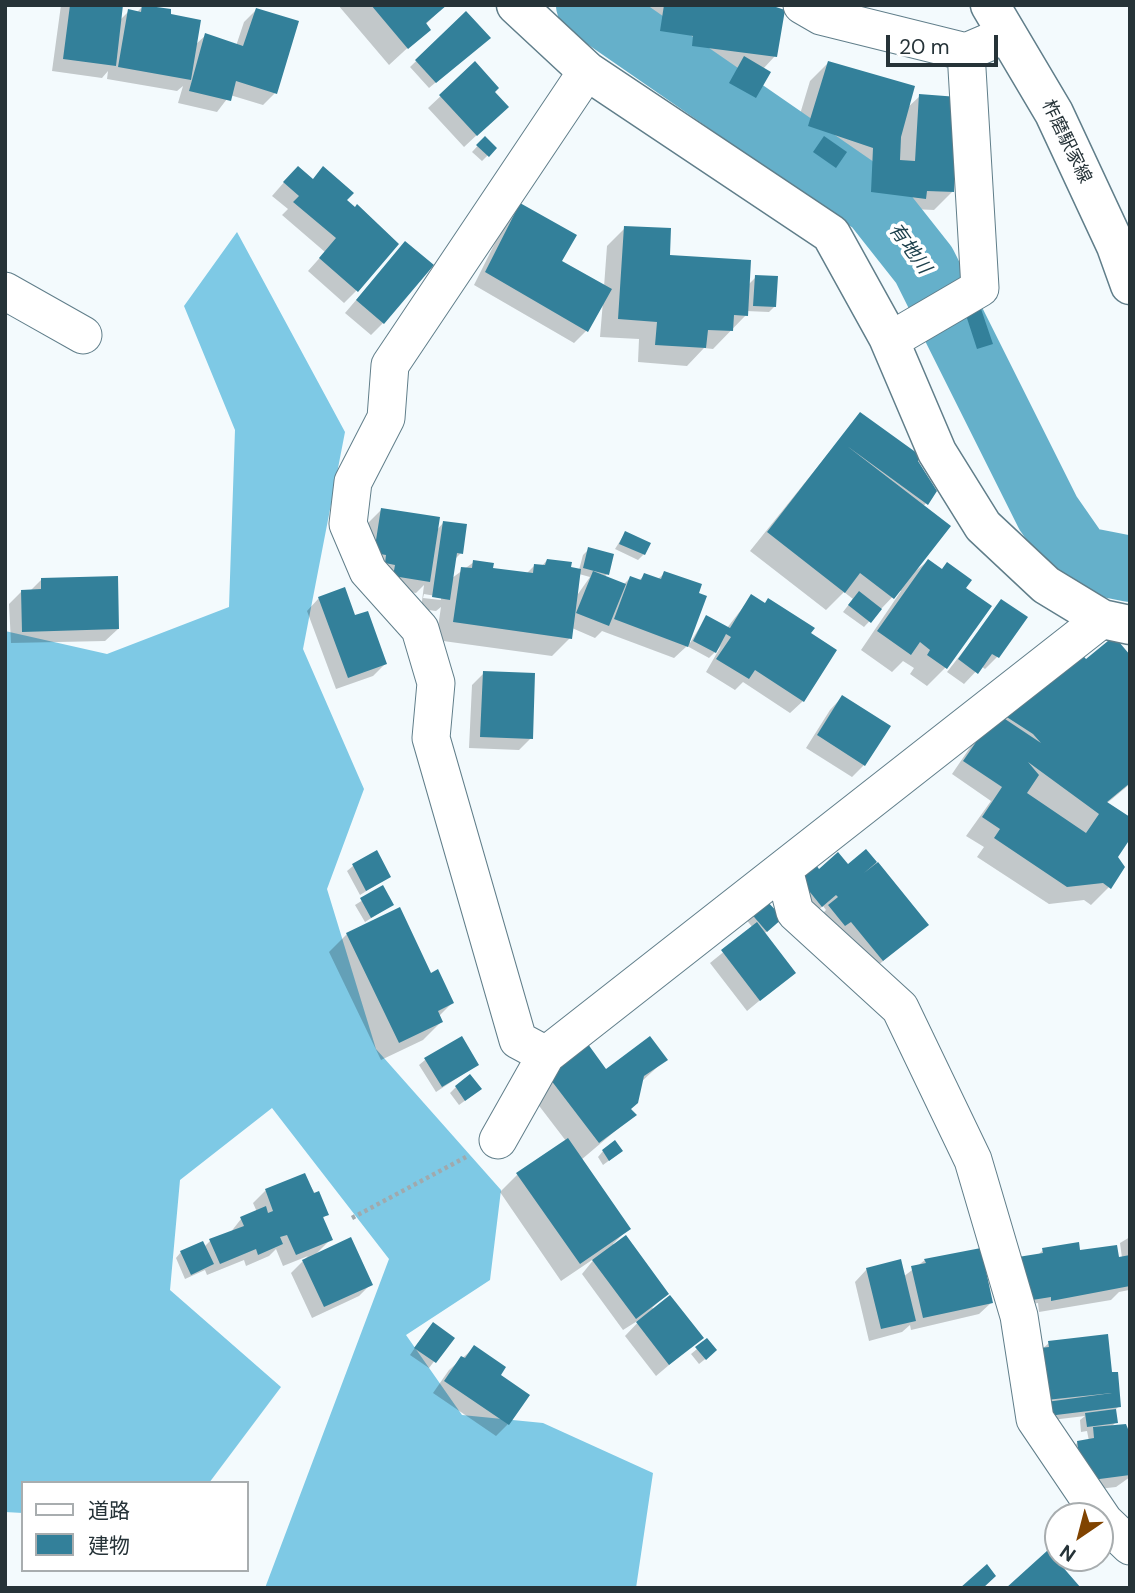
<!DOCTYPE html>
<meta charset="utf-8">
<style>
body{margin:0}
#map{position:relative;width:1135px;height:1593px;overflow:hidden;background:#f3fafd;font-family:"DM Sans","Noto Sans JP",sans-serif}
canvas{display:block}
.frame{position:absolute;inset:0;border:7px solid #263338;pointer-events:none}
.legend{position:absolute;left:21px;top:1481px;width:228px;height:91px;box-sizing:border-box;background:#fff;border:2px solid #a8adaf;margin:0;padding:9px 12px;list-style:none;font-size:21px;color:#263338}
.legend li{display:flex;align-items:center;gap:14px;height:35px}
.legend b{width:35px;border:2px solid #a8adaf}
.north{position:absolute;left:1044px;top:1502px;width:70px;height:70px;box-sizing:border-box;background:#fff;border:2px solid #a8adaf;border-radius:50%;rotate:215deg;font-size:19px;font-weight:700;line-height:28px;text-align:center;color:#263338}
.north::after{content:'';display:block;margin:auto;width:24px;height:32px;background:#804300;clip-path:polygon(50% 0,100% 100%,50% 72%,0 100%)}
.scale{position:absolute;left:886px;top:35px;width:112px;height:32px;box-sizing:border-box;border:4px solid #263338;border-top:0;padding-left:9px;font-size:21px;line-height:24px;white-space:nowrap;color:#263338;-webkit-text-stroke:5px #fff;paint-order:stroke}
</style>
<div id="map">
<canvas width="1135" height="1593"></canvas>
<div class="frame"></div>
<ul class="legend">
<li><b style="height:9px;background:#fff"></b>道路</li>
<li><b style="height:19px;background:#33809a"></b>建物</li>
</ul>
<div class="north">N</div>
<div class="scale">20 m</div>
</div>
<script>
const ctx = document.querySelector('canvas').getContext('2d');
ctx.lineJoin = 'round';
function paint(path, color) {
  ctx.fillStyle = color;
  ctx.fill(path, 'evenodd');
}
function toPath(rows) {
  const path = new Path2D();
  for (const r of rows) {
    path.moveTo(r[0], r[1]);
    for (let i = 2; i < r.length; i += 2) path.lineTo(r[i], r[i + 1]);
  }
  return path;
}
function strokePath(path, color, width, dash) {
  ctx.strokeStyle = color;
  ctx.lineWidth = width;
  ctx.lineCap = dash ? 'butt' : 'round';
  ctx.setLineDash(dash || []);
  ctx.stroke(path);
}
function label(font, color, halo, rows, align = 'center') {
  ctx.font = font + ' "DM Sans","Noto Sans JP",sans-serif';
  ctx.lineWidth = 7;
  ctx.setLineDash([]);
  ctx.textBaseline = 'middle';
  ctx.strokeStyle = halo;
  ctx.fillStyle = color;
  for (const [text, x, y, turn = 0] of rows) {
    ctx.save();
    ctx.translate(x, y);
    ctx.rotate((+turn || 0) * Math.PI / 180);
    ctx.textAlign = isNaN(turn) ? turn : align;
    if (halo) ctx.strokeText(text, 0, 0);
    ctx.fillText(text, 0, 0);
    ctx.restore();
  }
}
paint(toPath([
 [237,232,345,432,303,649,364,789,327,889,376,1049,501,1190,490,1280,406,1335,462,1415,543,1423,653,1473,636,1588,265,1588,389,1259,272,1108,180,1180,170,1290,281,1387,209,1483,23,1483,23,1513,5,1512,5,631,107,654,229,607,235,430,184,306]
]), '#7ec9e5');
paint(toPath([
 [61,5,121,5,119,21,129,11,136,13,143,6,169,16,195,45,206,35,236,46,244,22,256,10,275,93,263,105,230,95,217,112,178,103,183,86,177,91,107,79,108,71,102,78,52,71],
 [338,5,445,5,425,25,428,29,389,65],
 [601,5,631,5,629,7],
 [650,5,769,5,775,56,763,69,769,73,754,97,749,103,725,89,735,71,674,63,676,54,643,48],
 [466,13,483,43,429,88,410,67],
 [828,63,907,108,920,96,952,192,934,210,913,209,906,216,854,209,855,165,839,160,829,172,809,158,813,152,791,144,810,81],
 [475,64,493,92,494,119,464,147,428,108],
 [485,138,495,148,482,161,472,152],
 [1130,155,1130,203,1128,157],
 [286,180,312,180,345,201,356,291,344,303,308,271,325,252,282,215,288,209,272,196],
 [521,205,559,262,604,287,607,246,625,228,668,256,748,285,756,277,775,306,769,312,746,311,746,315,713,349,704,348,687,366,638,362,639,339,600,337,603,301,586,331,574,343,474,285,508,217],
 [405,243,383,323,371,335,345,313],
 [965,311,991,343,971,354,959,316],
 [860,414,935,491,923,507,909,576,928,561,990,606,945,668,927,686,910,674,914,668,903,661,892,672,861,650,901,591,899,590,864,627,843,612,853,599,844,592,826,610,750,551],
 [381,510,437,530,443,523,461,553,454,560,452,578,474,562,492,570,526,574,535,565,542,566,547,560,579,570,583,555,589,549,607,574,604,578,623,585,630,578,638,581,645,575,658,579,665,573,690,643,706,617,727,628,751,597,809,634,803,701,790,713,743,682,735,690,706,672,721,646,709,658,687,646,674,658,602,631,595,638,572,628,570,638,552,656,436,640,441,607,436,611,421,609,424,585,416,593,382,588,363,565,369,522],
 [579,574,590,577,578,594],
 [424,594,441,597,441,600,423,598],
 [625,533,644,554,638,560,615,549],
 [42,579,118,629,105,641,11,643,9,604,21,592,30,591],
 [319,598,385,664,373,676,336,689,307,611],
 [1002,602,997,657,985,669,981,666,964,684,947,672],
 [1130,658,1130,784,1106,804,1116,857,1109,887,1091,905,1084,900,1049,904,977,857,984,847,966,836,991,801,952,774,984,727,1086,661],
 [484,673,531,738,519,750,469,748,472,685],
 [842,697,864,765,852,777,806,748,830,710],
 [866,851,926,925,870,972,817,919,826,910,823,906,809,918,786,889,818,871,848,866],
 [353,866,389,877,360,895,347,871],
 [382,888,392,905,365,922,355,905],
 [764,900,780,918,764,934,794,972,747,1011,710,963,753,928,745,918],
 [347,934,431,975,452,1003,438,1017,441,1022,423,1040,381,1060,329,952],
 [425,1060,477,1065,436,1092,419,1065],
 [665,1060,641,1082,629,1109,634,1115,581,1160,628,1229,613,1244,667,1293,652,1308,701,1338,656,1376,625,1336,642,1318,623,1330,582,1274,595,1258,561,1281,500,1192,518,1174,566,1141,527,1090,545,1072,606,1071],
 [456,1087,474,1094,459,1105,450,1093],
 [603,1151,615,1156,603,1165,598,1157],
 [304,1175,327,1214,322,1219,331,1239,315,1255,371,1284,359,1296,312,1318,291,1273,308,1256,283,1266,276,1249,269,1256,246,1266,244,1260,207,1275,205,1270,185,1279,176,1258,181,1252,204,1247,210,1241,230,1233,241,1219,257,1212,253,1203,265,1191],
 [1130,1237,1129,1290,1119,1292,1111,1300,1039,1312,1038,1303,1021,1306,1038,1255,1043,1250,1118,1259,1122,1258,1120,1243],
 [925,1260,992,1302,979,1314,911,1330,910,1325,902,1332,869,1341,855,1282,867,1269,903,1277],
 [427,1330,452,1338,429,1368,410,1355],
 [1049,1343,1111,1374,1119,1406,1114,1411,1116,1422,1111,1427,1130,1436,1130,1477,1116,1487,1080,1491,1066,1455,1078,1442,1089,1441,1087,1431,1081,1432,1080,1420,1085,1416,1035,1422,1042,1349],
 [475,1347,508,1424,496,1436,433,1393,449,1370],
 [697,1349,709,1356,699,1364,691,1354]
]), '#0003');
strokePath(toPath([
 [589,5,875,203,924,265,1048,513,1080,559,1130,569]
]), '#65b0ca', 66);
paint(toPath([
 [70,5,123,5,116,66,63,59],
 [142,5,171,9,171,14,201,20,191,80,118,67,128,9,141,12],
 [371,5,447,5,426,23,431,30,408,49],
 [664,5,770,5,785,10,777,57,692,46,693,36,660,31],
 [256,8,299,21,277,94,236,81,231,101,189,91,205,33,243,46],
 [466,11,491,38,436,83,415,60],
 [744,56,771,72,756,98,729,83],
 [475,61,499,88,495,92,509,107,477,136,439,95],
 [828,61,915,86,901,137,900,160,915,161,919,94,958,97,954,192,927,191,926,199,871,192,873,148,808,126],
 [485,136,497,148,489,157,476,145],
 [824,136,847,152,836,168,813,152],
 [298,166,313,179,323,166,354,193,347,200,355,207,357,204,399,244,358,292,319,258,336,238,293,202,299,196,283,182],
 [520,203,577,235,562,261,612,289,588,332,485,272],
 [624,226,671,228,670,255,751,260,748,316,734,315,733,331,708,330,706,348,655,345,657,322,618,319],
 [405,241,434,265,384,324,356,300],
 [755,275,778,276,776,307,753,306],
 [979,303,993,344,977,349,964,309],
 [860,412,921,456,918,461,937,491,928,505,847,446,951,526,894,599,860,573,845,593,767,532],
 [381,508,440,517,430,582,393,576,395,565,385,563,386,555,374,553],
 [443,521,467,524,463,554,457,553,450,600,432,597],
 [625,531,651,543,645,555,619,544],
 [588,547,614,554,609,575,583,568],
 [547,559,572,562,571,567,581,569,572,639,453,622,461,567,472,568,473,560,494,563,493,568,533,573,534,564,545,565],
 [928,559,942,569,947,562,972,580,966,588,992,606,947,669,927,655,930,650,920,642,911,655,877,631],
 [593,571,626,584,609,626,576,613],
 [664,571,702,584,699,593,707,596,688,647,614,619,630,576,641,580,644,573,661,579],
 [118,576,119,629,22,632,21,590,41,589,41,578],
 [345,587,355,615,368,611,387,664,348,678,318,597],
 [859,591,882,609,871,623,848,605],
 [751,594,765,603,768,598,815,628,811,633,837,650,804,702,755,670,749,679,716,659,731,637,726,634,716,653,693,641,706,615,730,628],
 [1001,599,1028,617,999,658,992,654,978,674,958,659],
 [1114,636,1130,655,1130,783,1107,802,1130,817,1130,839,1118,857,1125,867,1111,889,1103,883,1067,887,994,838,1000,829,982,817,1002,787,963,761,996,713,1041,743,1033,734,999,712,1078,650,1086,659],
 [1028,762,1099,814,1086,833,1027,793,1039,775],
 [483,671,535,673,533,739,480,737],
 [842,695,891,726,865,766,817,735],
 [866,849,877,862,864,873,878,862,929,925,883,961,851,922,845,926,828,905,838,897,836,895,822,907,797,876,814,862,819,869,838,852,848,864],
 [377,850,391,877,366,891,352,864],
 [383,885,394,905,371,918,360,898],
 [764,898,783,918,767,932,749,911],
 [400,907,431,973,438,969,454,1003,438,1011,443,1022,399,1043,346,933],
 [757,922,796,973,760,1001,721,950],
 [462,1036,479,1065,442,1087,424,1058],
 [650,1036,668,1060,644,1076,638,1103,631,1109,637,1115,599,1143,544,1071,585,1040,606,1069],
 [470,1074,482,1089,465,1101,455,1086],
 [568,1138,631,1229,580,1264,516,1173],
 [615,1140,623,1151,609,1161,602,1150],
 [305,1173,314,1193,319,1191,329,1215,323,1217,333,1240,296,1255,287,1235,280,1237,283,1244,258,1255,256,1249,220,1264,209,1239,244,1226,240,1217,266,1206,268,1213,273,1211,265,1189],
 [626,1235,669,1294,636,1319,592,1260],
 [351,1237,373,1285,324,1307,302,1260],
 [203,1241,214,1264,191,1275,180,1251],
 [1079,1242,1080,1250,1117,1245,1119,1257,1130,1255,1130,1286,1051,1301,1051,1297,1026,1301,1018,1257,1043,1253,1042,1248],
 [981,1248,993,1303,923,1318,911,1266,926,1263,924,1259],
 [901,1259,916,1321,881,1329,866,1268],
 [670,1295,704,1338,669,1365,636,1322],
 [433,1322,455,1338,436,1363,414,1348],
 [1108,1334,1112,1372,1118,1372,1121,1407,1040,1417,1039,1403,1112,1393,1037,1401,1031,1349,1049,1347,1048,1341],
 [707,1338,717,1350,706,1360,695,1347],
 [474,1345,506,1367,501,1375,530,1395,509,1425,444,1381,461,1356,465,1358],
 [1116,1409,1118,1423,1087,1427,1085,1413],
 [1126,1424,1130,1434,1130,1475,1092,1480,1090,1467,1081,1468,1077,1441,1094,1438,1093,1427],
 [1048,1550,1081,1588,1006,1588],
 [987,1564,996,1576,983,1588,960,1588]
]), '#33809a');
const street = toPath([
 [802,5,821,16,966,52,987,43],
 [587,71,390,365,386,418,353,482,348,524,368,571,420,629,436,683,431,738,518,1040,546,1055,1102,619],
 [5,291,83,335],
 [888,337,903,333,980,288,966,52],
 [784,869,795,912,900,1008,973,1160,1019,1316,1035,1419,1104,1521,1130,1546],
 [498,1140,546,1055]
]);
const secondary = toPath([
 [516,5,587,71,831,234,888,337,937,452,983,526,1046,585,1102,619,1130,625],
 [990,5,1054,113,1116,246,1130,285]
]);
strokePath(street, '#607e8a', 39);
strokePath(secondary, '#607e8a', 41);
strokePath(toPath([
 [352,1218,466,1157]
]), '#a0a9ad', 4.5, [3.5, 3.5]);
strokePath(street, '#fff', 37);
strokePath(secondary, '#fff', 38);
label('18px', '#263338', '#fff', [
 ["柞磨駅家線",1066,142,64]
]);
label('italic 19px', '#1d404c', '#fff', [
 ["有地川",909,249,54]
]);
</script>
